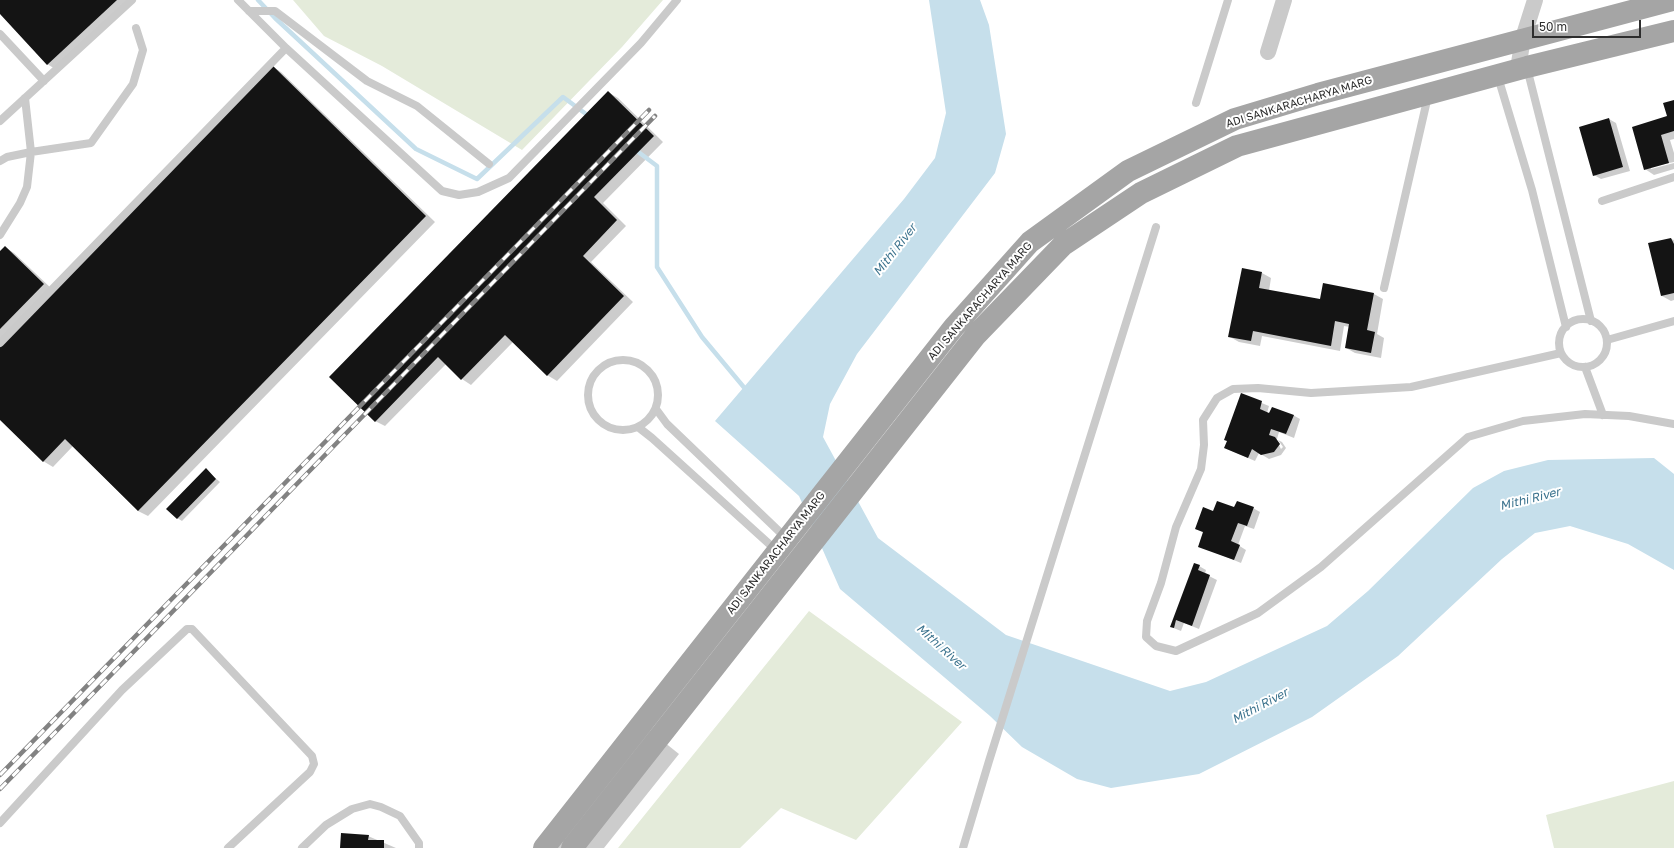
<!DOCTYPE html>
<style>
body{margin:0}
#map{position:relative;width:1674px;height:848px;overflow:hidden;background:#fff;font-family:"Golos Text",sans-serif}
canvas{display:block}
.scale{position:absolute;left:1532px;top:20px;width:109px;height:18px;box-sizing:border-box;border:2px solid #2d2d2d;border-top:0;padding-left:5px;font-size:12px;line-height:14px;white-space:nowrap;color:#2d2d2d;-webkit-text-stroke:3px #fff;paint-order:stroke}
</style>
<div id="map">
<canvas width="1674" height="848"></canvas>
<div class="scale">50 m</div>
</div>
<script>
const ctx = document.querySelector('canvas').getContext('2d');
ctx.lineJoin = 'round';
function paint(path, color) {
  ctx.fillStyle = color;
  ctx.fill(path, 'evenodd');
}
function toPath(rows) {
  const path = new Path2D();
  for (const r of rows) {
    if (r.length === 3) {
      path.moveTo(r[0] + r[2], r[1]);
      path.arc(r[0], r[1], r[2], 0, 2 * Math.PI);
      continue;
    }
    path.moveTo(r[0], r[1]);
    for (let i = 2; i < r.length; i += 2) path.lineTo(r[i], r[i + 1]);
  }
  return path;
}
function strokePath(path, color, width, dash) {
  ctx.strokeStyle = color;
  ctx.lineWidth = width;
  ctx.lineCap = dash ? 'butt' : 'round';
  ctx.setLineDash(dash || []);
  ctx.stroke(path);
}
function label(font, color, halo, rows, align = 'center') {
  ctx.font = font + ' "Golos Text",sans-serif';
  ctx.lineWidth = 4;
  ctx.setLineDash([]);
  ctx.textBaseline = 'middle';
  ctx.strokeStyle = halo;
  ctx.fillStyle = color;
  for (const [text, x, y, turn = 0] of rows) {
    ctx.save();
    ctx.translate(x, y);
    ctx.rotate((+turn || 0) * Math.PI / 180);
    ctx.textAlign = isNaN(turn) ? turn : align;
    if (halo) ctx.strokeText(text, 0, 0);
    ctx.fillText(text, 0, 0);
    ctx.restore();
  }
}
paint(toPath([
 [293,0,663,0,622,47,522,150,382,66,324,36],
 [809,611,962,722,856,840,781,808,740,848,618,848],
 [1674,781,1674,848,1554,848,1546,815]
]), '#e4ebda');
paint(toPath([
 [929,0,980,0,989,25,1006,134,995,173,857,354,830,404,823,437,878,538,1006,635,1170,691,1206,682,1327,626,1368,591,1473,488,1504,471,1548,460,1654,458,1674,474,1674,570,1628,544,1570,526,1535,533,1502,559,1398,656,1312,717,1199,774,1111,788,1077,779,1022,747,990,716,840,589,799,496,715,421,904,199,935,158,946,113]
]), '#c6dfeb');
paint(toPath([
 [0,0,132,0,57,70,47,64,0,13],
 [272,66,281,72,435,222,148,516,138,511,73,446,53,467,43,461,0,419,0,252,5,247,14,253,53,290],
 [608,92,618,98,663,142,603,203,626,226,591,262,633,302,557,381,547,375,513,342,471,385,462,379,446,364,385,426,375,421],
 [1674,101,1674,139,1670,140,1674,153,1674,162,1651,167,1651,169,1674,163,1674,169,1654,175,1645,169],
 [1609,119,1616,123,1630,171,1601,179,1594,175],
 [1671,239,1674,240,1674,300,1671,301,1662,296],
 [1262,273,1271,278,1269,291,1321,300,1374,294,1383,299,1377,334,1384,338,1381,358,1355,353,1346,348,1350,327,1344,326,1340,351,1262,336,1260,346,1239,342,1230,337],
 [1242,395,1269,406,1267,413,1293,415,1300,419,1294,438,1279,432,1277,439,1276,439,1281,449,1283,447,1278,440,1282,442,1286,448,1281,455,1269,459,1259,453,1255,461,1225,448],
 [206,470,220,482,182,521,177,518],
 [1253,508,1260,512,1254,529,1245,526,1238,545,1246,550,1241,563,1199,546,1204,533,1196,529,1214,512],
 [1199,566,1206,570,1205,574,1217,580,1199,629,1184,623,1181,631,1171,627],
 [644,726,679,754,604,848,535,848],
 [368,836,396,848,341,848]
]), '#0003');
strokePath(toPath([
 [258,0,275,18,416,149,477,179,563,97,590,117],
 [633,148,657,166,657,267,702,337,747,391]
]), '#c6dfeb', 4.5);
paint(toPath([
 [0,0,117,0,47,65,0,14],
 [272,65,426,216,138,511,65,439,43,462,0,420,0,343],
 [608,91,654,136,594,197,617,220,583,256,624,296,547,376,505,335,461,380,438,357,375,422,329,377],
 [1674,100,1674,131,1661,135,1669,163,1644,170,1632,127,1667,116,1663,103],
 [1609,118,1623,167,1593,176,1579,127],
 [1671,238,1674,244,1674,293,1661,296,1648,243],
 [5,246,44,284,0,329,0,251],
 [1242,268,1262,272,1259,288,1320,299,1323,283,1374,293,1367,330,1375,332,1371,353,1345,348,1349,324,1335,321,1331,346,1253,331,1251,341,1228,337],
 [1241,393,1262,401,1260,409,1269,413,1272,407,1294,415,1286,434,1271,429,1269,435,1275,437,1280,444,1274,452,1261,455,1252,449,1248,458,1224,448,1227,441,1224,440],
 [206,468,216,479,177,519,166,509],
 [1217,501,1234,507,1237,501,1254,507,1247,526,1238,523,1231,541,1240,545,1234,560,1198,547,1203,532,1195,529,1203,507,1213,511],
 [1194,563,1200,565,1198,570,1210,575,1192,626,1176,620,1174,628,1170,627],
 [341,833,369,835,368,840,384,840,384,848,340,848]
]), '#141414');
strokePath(toPath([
 [238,0,286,48,442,191,459,195,478,192,509,178,641,43,677,0],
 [249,11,275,11,367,81,417,106,489,164],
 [0,34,44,81],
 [1527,68,1591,321],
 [1498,77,1532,190,1566,327],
 [1196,103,1228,0],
 [0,121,132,0],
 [0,161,7,157,31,152,91,143,133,84,143,50,136,28],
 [1602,201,1674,177],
 [0,235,20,203,27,187,31,152,25,98],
 [1384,288,1428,96],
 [1583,343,24],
 [1607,340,1674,321],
 [0,343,286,48],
 [1561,353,1411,387,1311,393,1258,388,1233,389,1217,398,1203,420,1204,445,1201,469,1176,527,1161,583,1147,621,1146,637,1156,646,1176,651,1258,613,1321,567,1468,437,1523,421,1585,414,1629,416,1674,424],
 [623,395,35],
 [1585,367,1603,415],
 [656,409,667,424,786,538],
 [638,427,652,438,777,551],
 [0,823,122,690,187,629,192,629,312,756,314,764,310,772,228,848],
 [302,848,326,825,352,809,370,804,381,807,400,816,419,843,419,848],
 [963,848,989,761,1156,227]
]), '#cacaca', 8);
strokePath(toPath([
 [1268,52,1284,0],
 [1518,69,1523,38,1535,0]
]), '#cacaca', 16);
strokePath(toPath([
 [544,848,954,327,1030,242,1128,171,1235,119,1318,94,1673,0],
 [572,848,976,335,1063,245,1141,193,1237,146,1527,67,1674,31]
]), '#a5a5a5', 22);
const rail = toPath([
 [0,775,649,110],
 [0,789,655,116]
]);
strokePath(rail, '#828282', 4.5);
strokePath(rail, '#fff', 3, [9]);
label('11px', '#2d2d2d', '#fff', [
 ["ADI SANKARACHARYA MARG",1299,102,-17],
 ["ADI SANKARACHARYA MARG",980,301,-49],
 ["ADI SANKARACHARYA MARG",776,553,-52]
]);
label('italic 12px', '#3c738e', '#fff', [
 ["Mithi River",895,250,-52],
 ["Mithi River",1530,499,-14],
 ["Mithi River",941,647,42],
 ["Mithi River",1260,706,-28]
]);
</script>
